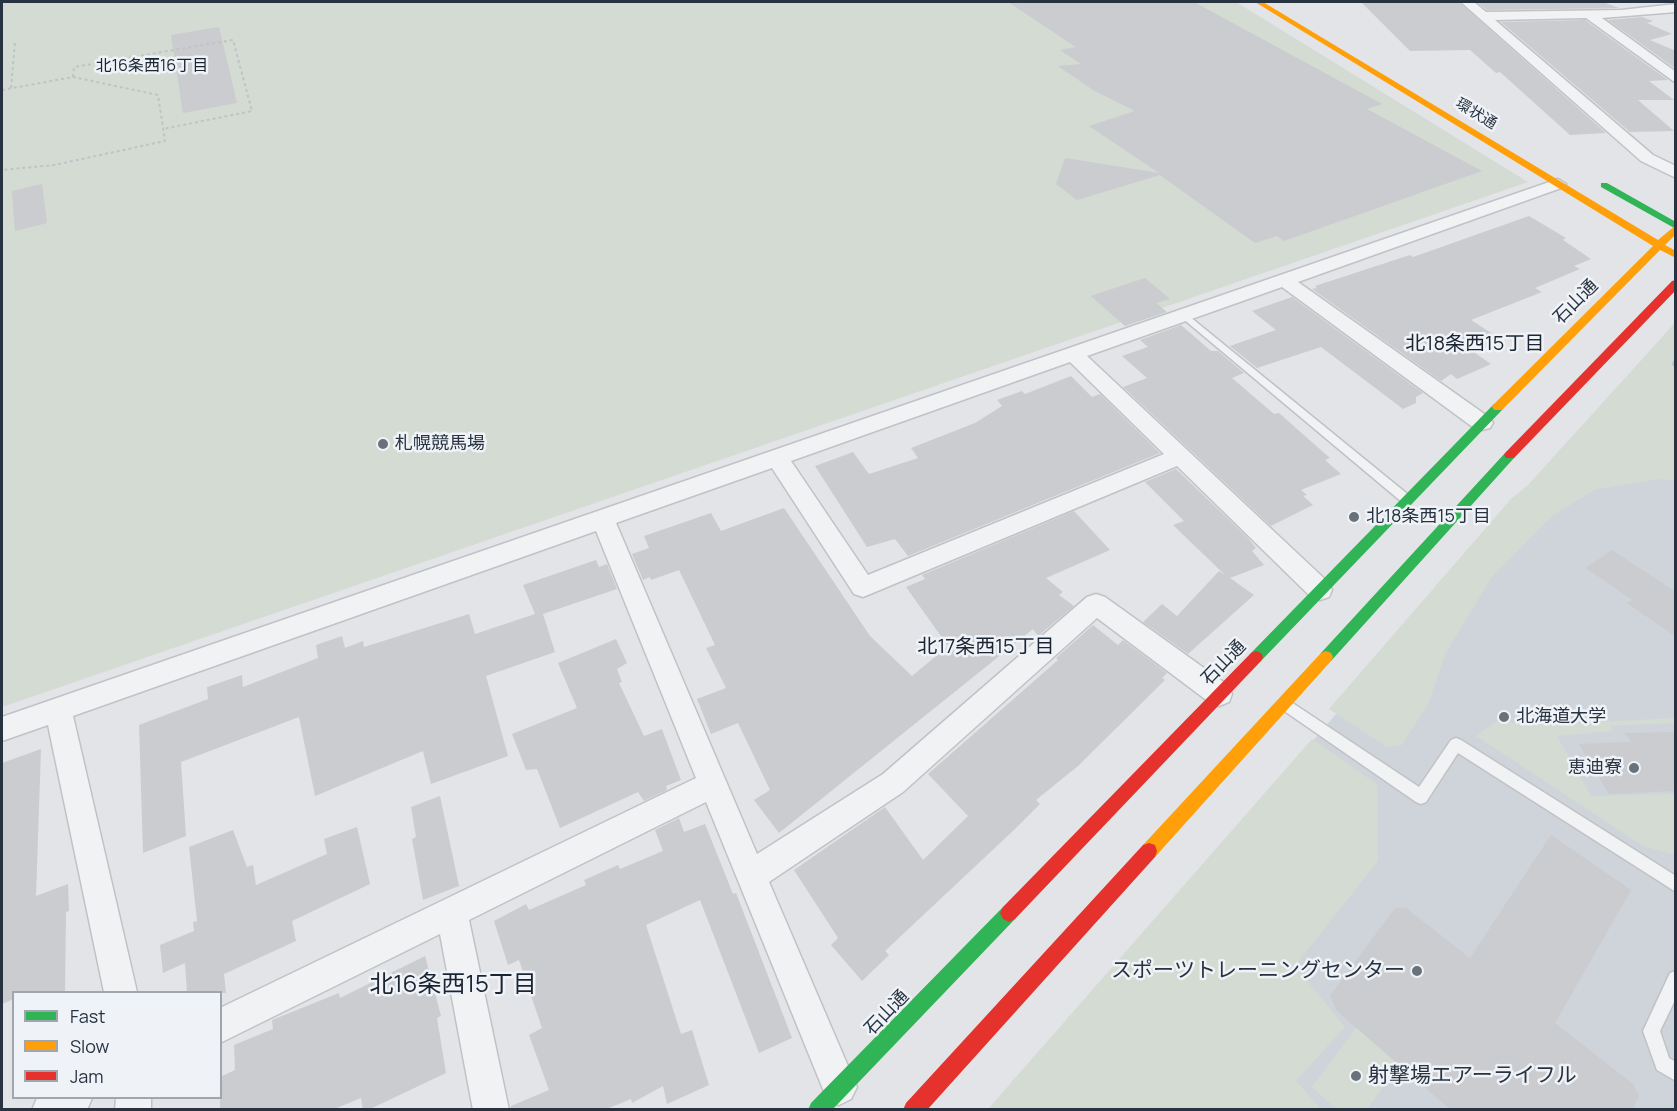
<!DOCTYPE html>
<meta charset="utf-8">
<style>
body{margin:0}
#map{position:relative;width:1677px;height:1111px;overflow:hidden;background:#e2e4e7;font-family:Manrope,sans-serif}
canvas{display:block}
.frame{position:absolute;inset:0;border:3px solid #283341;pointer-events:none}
.legend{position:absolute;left:12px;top:991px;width:210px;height:108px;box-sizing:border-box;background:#eff3f7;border:2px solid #9fa6ae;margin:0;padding:8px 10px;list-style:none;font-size:18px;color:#283341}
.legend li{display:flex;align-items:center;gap:12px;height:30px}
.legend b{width:30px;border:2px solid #9fa6ae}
</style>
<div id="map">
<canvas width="1677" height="1111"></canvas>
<div class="frame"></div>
<ul class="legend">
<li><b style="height:8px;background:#30b455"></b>Fast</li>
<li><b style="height:8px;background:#ff9f0a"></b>Slow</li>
<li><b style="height:8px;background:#e5322d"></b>Jam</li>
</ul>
</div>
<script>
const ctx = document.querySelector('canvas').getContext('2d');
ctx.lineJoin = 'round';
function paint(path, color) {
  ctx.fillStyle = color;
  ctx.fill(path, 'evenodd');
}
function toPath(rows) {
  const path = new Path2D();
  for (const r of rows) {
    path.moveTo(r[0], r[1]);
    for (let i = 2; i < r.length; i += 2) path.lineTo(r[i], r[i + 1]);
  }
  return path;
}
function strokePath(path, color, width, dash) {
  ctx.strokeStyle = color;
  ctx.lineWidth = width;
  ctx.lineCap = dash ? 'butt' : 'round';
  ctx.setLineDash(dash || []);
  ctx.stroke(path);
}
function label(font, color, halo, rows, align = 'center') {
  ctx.font = font + ' Manrope,"Noto Sans JP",sans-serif';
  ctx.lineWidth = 5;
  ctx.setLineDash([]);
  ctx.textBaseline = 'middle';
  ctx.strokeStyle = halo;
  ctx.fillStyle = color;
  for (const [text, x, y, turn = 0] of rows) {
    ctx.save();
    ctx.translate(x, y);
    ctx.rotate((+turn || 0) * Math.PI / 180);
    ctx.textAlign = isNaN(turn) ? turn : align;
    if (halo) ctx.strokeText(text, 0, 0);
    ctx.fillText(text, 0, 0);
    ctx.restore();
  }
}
paint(toPath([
 [1675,323,1675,1109,993,1110,1674,324]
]), '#cfd4da');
paint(toPath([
 [2,2,1236,2,1528,182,2,707],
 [1674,324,1675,481,1657,479,1594,490,1552,516,1492,577,1446,653,1428,704,1402,745,1387,747,1329,709,1511,499,1528,485],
 [1675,718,1675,723,1610,726,1613,731,1557,736,1591,796,1675,794,1675,855,1643,846,1476,736,1497,721,1533,725],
 [1312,739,1377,784,1378,861,1295,966,1345,1027,1296,1081,1321,1109,988,1109],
 [1357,1027,1399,1065,1367,1109,1336,1109,1312,1087]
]), '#d3dbd2');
paint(toPath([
 [1673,361,1676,361,1676,367,1672,365,1673,361]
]), '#afc2d3');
paint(toPath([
 [1008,2,1194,2,1382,104,1367,109,1482,171,1284,241,1277,236,1255,243,1160,175,1077,200,1056,184,1065,158,1159,173,1089,126,1135,111,1093,90,1058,66,1081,64,1060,50,1076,47],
 [1361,2,1459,2,1606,133,1570,135,1500,72,1496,73,1470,50,1410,51],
 [1477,2,1603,2,1619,8,1487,10],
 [1642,17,1653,21,1647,23,1672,34,1650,40,1676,51,1676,69,1608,20],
 [1585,20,1668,80,1649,81,1674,100,1638,100,1674,131,1630,132,1501,22],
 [219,27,237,103,183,113,171,35],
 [42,184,47,223,15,231,12,191],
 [1529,216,1566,238,1563,240,1591,259,1574,266,1580,269,1535,288,1542,292,1471,320,1496,336,1487,341,1493,344,1475,353,1491,364,1457,379,1451,374,1441,381,1312,289,1317,288,1315,286,1410,255,1413,257],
 [1145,278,1170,299,1156,303,1167,312,1125,326,1091,296],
 [1292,297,1423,393,1416,397,1416,403,1403,409,1321,347,1257,368,1230,346,1276,330,1252,311],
 [1181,325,1211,351,1218,351,1244,373,1232,378,1274,414,1279,413,1305,436,1330,458,1325,460,1341,474,1301,490,1307,495,1303,496,1313,505,1271,526,1123,387,1147,378,1122,356,1148,347,1140,340],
 [1071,376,1092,397,1100,394,1160,453,908,556,895,539,867,547,815,466,853,452,869,474,918,458,911,448,975,423,1002,406,997,400,1022,391,1025,394],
 [1176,469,1247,537,1256,548,1252,551,1264,565,1230,578,1254,595,1188,654,1143,622,1162,604,1177,616,1219,571,1225,575,1173,525,1184,521,1145,482],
 [784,508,870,636,912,676,948,646,906,587,925,579,922,575,1074,511,1110,550,1046,578,1063,592,1059,595,1074,606,1038,636,1033,629,779,833,754,800,770,790,738,723,711,734,697,699,726,688,706,648,715,645,679,570,651,580,650,577,643,580,632,554,649,548,644,536,711,513,721,531],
 [1612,550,1676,592,1676,637,1627,603,1632,600,1586,568],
 [596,560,599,567,607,564,617,589,543,614,555,652,486,676,508,756,431,784,423,751,315,796,299,717,181,762,186,836,143,853,139,725,208,699,207,687,242,675,243,687,318,658,316,645,342,636,345,648,363,641,364,647,469,614,475,634,535,614,523,585],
 [1093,625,1118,645,1123,640,1167,673,1162,678,1165,680,1078,766,1036,800,1040,804,1015,829,885,951,889,955,862,981,831,945,838,938,794,870,885,807,923,860,968,816,928,774,1058,660,1056,658],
 [616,639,627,663,617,669,622,682,619,683,644,736,662,729,681,780,666,786,667,790,644,801,638,792,560,828,537,769,526,770,512,734,577,708,558,663],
 [1676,732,1676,791,1609,794,1579,744,1631,742,1625,733],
 [41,749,36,896,68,884,69,911,66,912,65,993,14,993,14,999,2,1004,2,763],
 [440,796,459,886,423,900,412,839,416,837,411,807],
 [679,818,684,832,705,824,733,894,736,893,792,1038,759,1053,700,900,646,925,681,1034,692,1030,709,1085,667,1104,663,1086,632,1103,631,1099,604,1110,511,1110,511,1106,549,1090,529,1035,542,1028,519,960,508,965,494,921,526,904,529,910,586,885,584,880,618,865,620,869,663,851,655,830],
 [357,827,370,884,292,921,296,941,224,974,226,993,187,993,185,963,163,973,160,945,194,931,193,922,197,921,189,847,233,830,247,867,253,865,256,885,327,854,324,839],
 [1551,835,1631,890,1555,1023,1633,1084,1639,1096,1632,1110,1451,1110,1337,1011,1330,996,1395,908,1406,908,1470,958],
 [425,956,441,1016,437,1018,446,1073,368,1110,363,1110,361,1098,332,1110,220,1110,220,1077,235,1070,234,1045,273,1029,272,1020,339,993,340,998]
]), '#cacccf');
const lane = toPath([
 [1184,312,1411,497,1413,500,1411,503,1403,503,1181,317,1181,313,1184,312],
 [1285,698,1419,787,1451,740,1456,738,1461,740,1676,876,1676,892,1458,753,1426,802,1421,804,1416,802,1280,708,1278,704,1280,700,1285,698],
 [1676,971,1676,998,1660,1031,1669,1058,1676,1062,1676,1081,1657,1070,1643,1031,1670,973,1676,971]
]);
const street = toPath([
 [1461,2,1474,2,1486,12,1621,10,1676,4,1676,12,1602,18,1676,72,1676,83,1586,18,1495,20,1653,155,1676,166,1676,178,1641,161,1461,2],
 [1558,179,1566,184,1564,187,1298,282,1490,418,1493,423,1490,428,1482,430,1474,428,1282,287,1087,356,1329,583,1332,590,1329,597,1320,600,1311,597,1177,466,863,597,854,594,772,468,616,523,757,854,883,774,1087,597,1096,594,1105,597,1229,686,1232,694,1229,702,1219,706,1209,702,1097,618,903,792,769,882,857,1087,851,1099,839,1105,827,1099,706,802,469,920,509,1110,473,1110,440,934,220,1043,220,1008,696,778,596,531,73,716,137,992,104,992,48,725,2,741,2,717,1558,179],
 [1070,362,1164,454,868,575,791,461,1070,362],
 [37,1098,92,1098,87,1110,32,1110,37,1098],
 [116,1098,151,1098,151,1110,115,1110,116,1098]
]);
strokePath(lane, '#c0c2c5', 3);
strokePath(street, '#c0c2c5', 3);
strokePath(toPath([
 [73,77,74,67,233,40,252,111,163,129],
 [11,88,15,42],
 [2,90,73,77,158,95,165,141,54,165,2,170]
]), '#c0c3c7', 2, [3, 3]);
paint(lane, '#f1f2f3');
paint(street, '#f1f2f3');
paint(toPath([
 [1601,183,1607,183,1676,222,1676,229,1601,187,1601,183],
 [1498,403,1504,407,1502,410,1261,661,1256,663,1251,661,1249,657,1251,653,1494,404,1498,403],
 [1510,451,1516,455,1514,458,1331,661,1326,663,1321,661,1319,657,1321,653,1506,452,1510,451],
 [1009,904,1015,907,1018,913,1015,919,832,1110,808,1110,811,1103,1003,907,1009,904]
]), '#30b455');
paint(toPath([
 [1255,2,1263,2,1658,240,1676,225,1676,234,1665,245,1676,251,1676,258,1660,250,1502,410,1494,410,1492,407,1494,404,1653,246,1255,2],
 [1326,651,1331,653,1333,657,1331,661,1155,857,1149,859,1143,857,1141,851,1143,845,1321,653,1326,651]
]), '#ff9f0a');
paint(toPath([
 [1676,280,1676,290,1514,458,1506,458,1504,455,1506,452,1672,281,1676,280],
 [1256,651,1261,653,1263,657,1261,661,1015,919,1009,922,1003,919,1000,913,1003,907,1251,653,1256,651],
 [1149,843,1155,845,1157,851,1155,857,927,1110,903,1110,906,1103,1143,845,1149,843]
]), '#e5322d');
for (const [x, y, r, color] of [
 [383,444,6,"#69717b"],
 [1354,517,6,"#69717b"],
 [1504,717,6,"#69717b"],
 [1634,768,6,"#69717b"],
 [1417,971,6,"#69717b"],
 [1356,1076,6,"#69717b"]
]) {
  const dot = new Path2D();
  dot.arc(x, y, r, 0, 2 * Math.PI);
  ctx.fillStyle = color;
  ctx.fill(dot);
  strokePath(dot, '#eff3f7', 2);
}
label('15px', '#283341', '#eff3f7', [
 ["環状通",1476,114,31]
]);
label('16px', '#1a2432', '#eff3f7', [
 ["北16条西16丁目",152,67]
]);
label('18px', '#283341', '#eff3f7', [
 ["石山通",1576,302,-45],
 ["石山通",1224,663,-46],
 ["石山通",887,1013,-46]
]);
label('18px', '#283341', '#eff3f7', [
 ["札幌競馬場",395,444],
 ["北18条西15丁目",1366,517],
 ["北海道大学",1516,717],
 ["恵迪寮",1622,768,"right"]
], 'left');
label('20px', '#1a2432', '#eff3f7', [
 ["北18条西15丁目",1475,344],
 ["北17条西15丁目",986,647]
]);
label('21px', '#283341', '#eff3f7', [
 ["スポーツトレーニングセンター",1405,971],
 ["射撃場エアーライフル",1368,1076,"left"]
], 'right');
label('24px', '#1a2432', '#eff3f7', [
 ["北16条西15丁目",453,985]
]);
</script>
